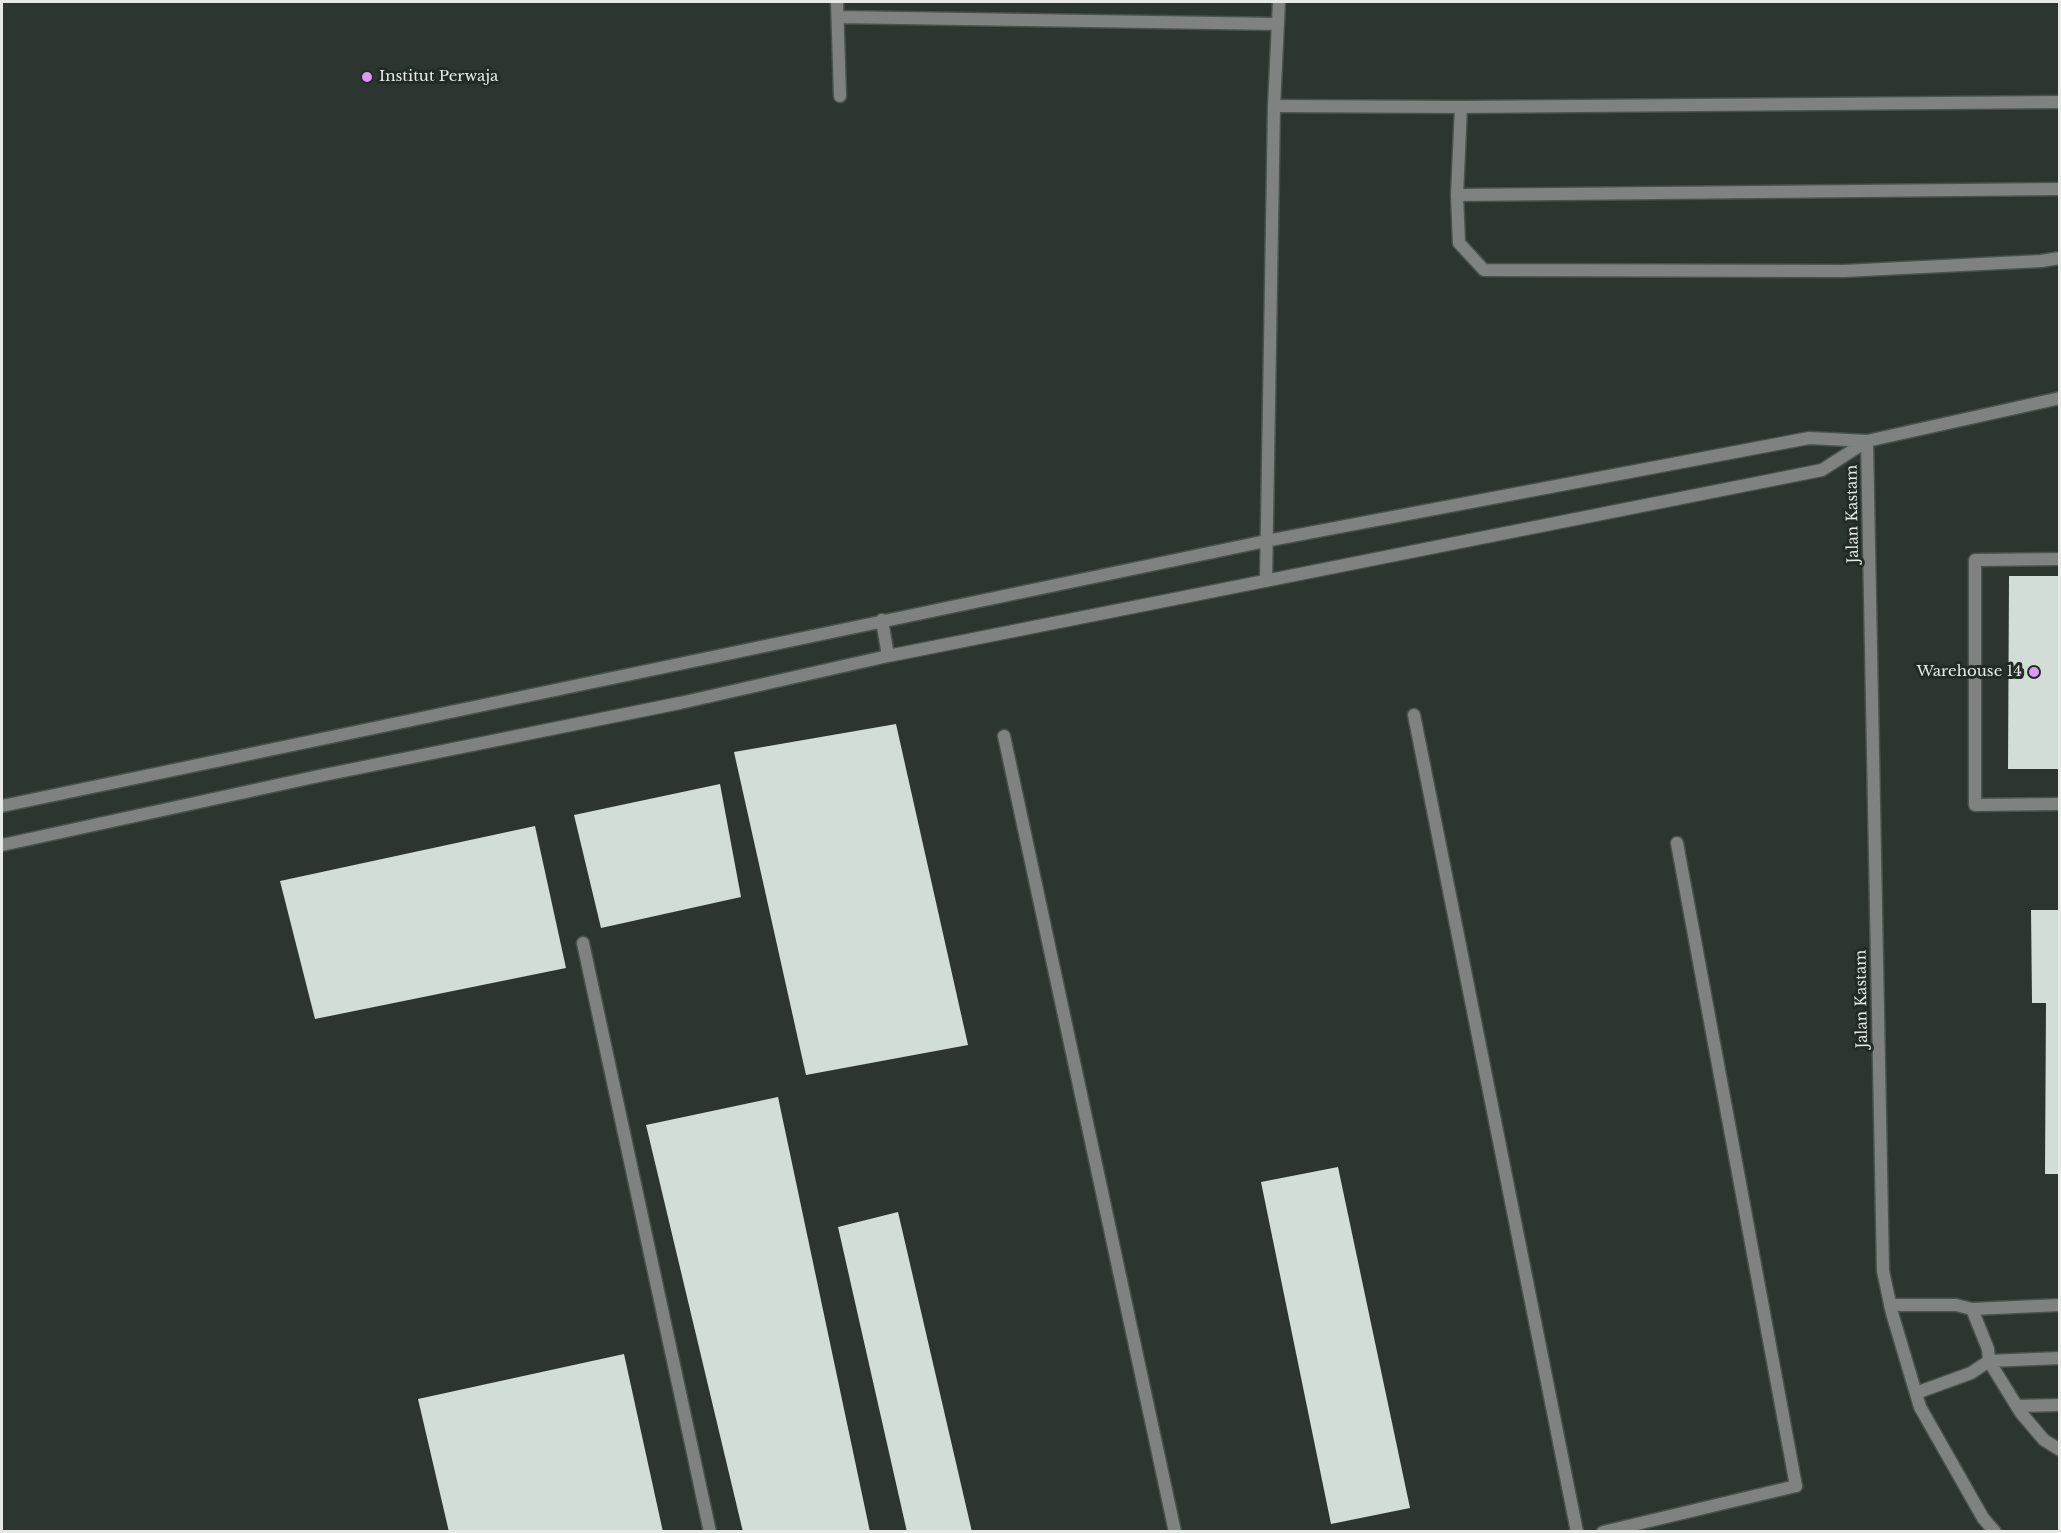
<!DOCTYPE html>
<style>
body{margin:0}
#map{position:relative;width:2061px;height:1533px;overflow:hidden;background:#2d3531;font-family:"Libre Baskerville",serif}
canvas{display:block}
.frame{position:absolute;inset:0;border:3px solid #e5eae7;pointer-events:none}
</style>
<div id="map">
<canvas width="2061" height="1533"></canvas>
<div class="frame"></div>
</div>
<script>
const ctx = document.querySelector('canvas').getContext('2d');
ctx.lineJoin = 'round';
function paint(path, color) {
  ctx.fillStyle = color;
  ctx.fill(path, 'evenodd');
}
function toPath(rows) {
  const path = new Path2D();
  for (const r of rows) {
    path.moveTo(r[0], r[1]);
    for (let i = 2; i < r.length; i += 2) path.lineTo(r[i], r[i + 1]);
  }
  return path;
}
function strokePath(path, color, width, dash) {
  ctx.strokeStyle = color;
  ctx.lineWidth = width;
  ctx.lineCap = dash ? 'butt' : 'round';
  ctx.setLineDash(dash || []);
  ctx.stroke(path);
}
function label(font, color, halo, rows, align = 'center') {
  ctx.font = font + ' "Libre Baskerville",serif';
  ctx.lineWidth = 6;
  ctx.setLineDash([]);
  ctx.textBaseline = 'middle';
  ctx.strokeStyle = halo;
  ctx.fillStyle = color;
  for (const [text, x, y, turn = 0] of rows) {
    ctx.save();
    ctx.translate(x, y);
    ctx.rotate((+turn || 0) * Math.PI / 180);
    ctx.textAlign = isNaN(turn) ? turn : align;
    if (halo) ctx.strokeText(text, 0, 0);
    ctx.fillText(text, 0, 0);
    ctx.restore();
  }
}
paint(toPath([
 [2009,576,2060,576,2060,769,2008,769],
 [896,724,968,1045,806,1075,734,752],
 [720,784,741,897,601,928,574,815],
 [535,826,566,968,315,1019,280,881],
 [2031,910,2060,910,2060,1174,2045,1174,2046,1003,2032,1003],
 [778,1097,870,1532,743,1532,646,1125],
 [1338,1167,1410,1508,1331,1524,1261,1182],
 [898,1212,972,1532,907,1532,838,1227],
 [624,1354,663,1532,449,1532,418,1399]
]), '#d3ddd8');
const service = toPath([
 [837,2,840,96],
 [838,17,1278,24],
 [1274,106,1461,107,2060,102],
 [1461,107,1457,195,1459,243,1484,270,1844,271,2041,261,2060,258],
 [1457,195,2060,189],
 [2060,559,1975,560,1975,805,2060,804],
 [1414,715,1577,1532],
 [1004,736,1175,1532],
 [1677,843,1796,1486],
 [583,943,710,1532],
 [1890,1305,1956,1305,1972,1309,1988,1349,1989,1361,1971,1373,1916,1393],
 [1972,1309,2060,1305],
 [2060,1358,1989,1361,2021,1413,2044,1440,2060,1450],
 [2017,1406,2060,1405]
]);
const minor = toPath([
 [1867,441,1883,1271,1892,1313,1920,1407,1983,1518,1995,1532],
 [1266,581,1274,106,1279,2],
 [882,620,888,656],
 [2,806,1266,541,1809,438,1867,441,2060,398],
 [2,845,319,776,680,703,888,656,1822,470,1867,441],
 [1603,1532,1796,1486]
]);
strokePath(service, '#4a524e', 15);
strokePath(minor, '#4a524e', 15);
strokePath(service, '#7e8280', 12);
strokePath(minor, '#7e8280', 12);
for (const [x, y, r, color] of [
 [367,77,6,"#de98f3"],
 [2034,672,6,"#de98f3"]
]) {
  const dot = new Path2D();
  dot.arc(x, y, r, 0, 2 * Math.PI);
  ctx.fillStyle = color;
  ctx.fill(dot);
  strokePath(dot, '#232b27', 2);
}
label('15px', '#e5eae7', '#232b27', [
 ["Institut Perwaja",379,77],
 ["Warehouse 14",2022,672,"right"]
], 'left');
label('15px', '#e5eae7', '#232b27', [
 ["Jalan Kastam",1853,514,-91],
 ["Jalan Kastam",1862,999,-91]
]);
</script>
